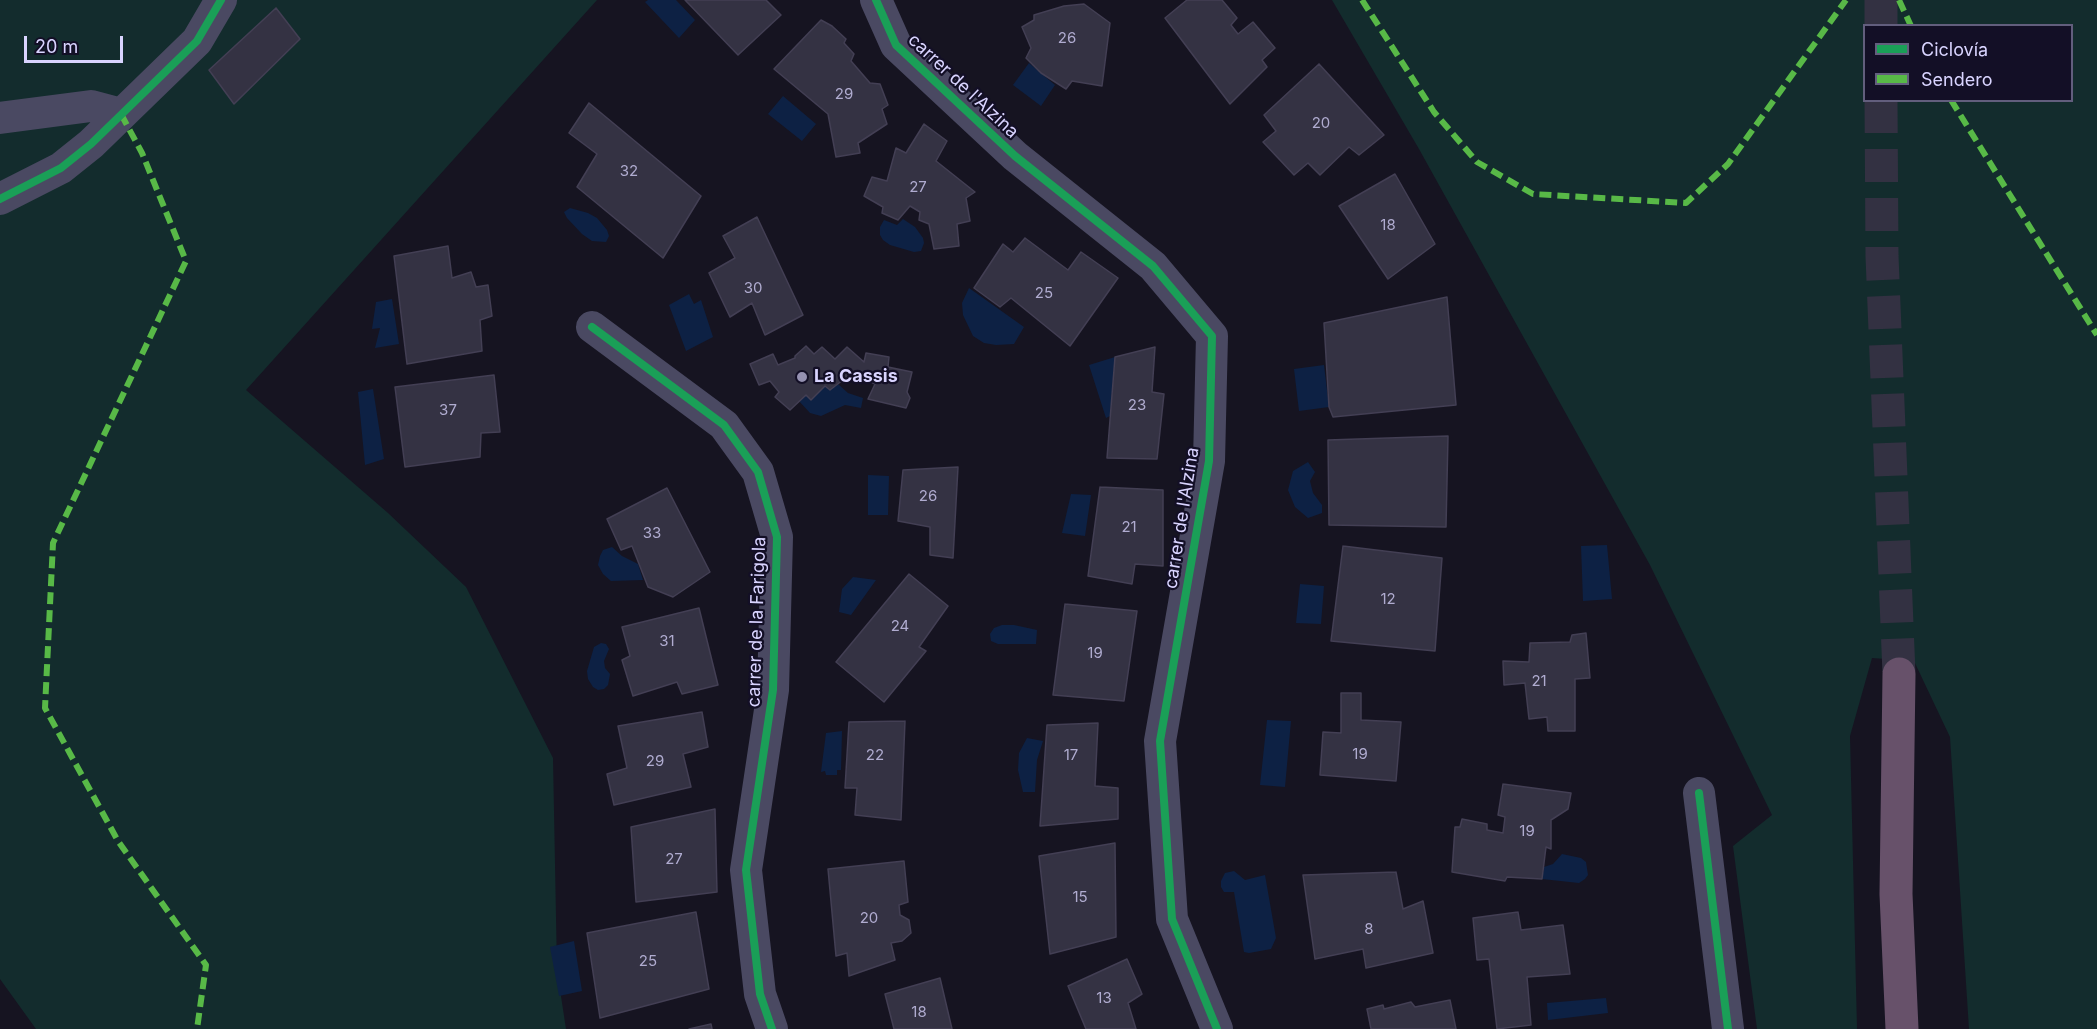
<!DOCTYPE html>
<meta charset="utf-8">
<style>
body{margin:0}
#map{position:relative;width:2097px;height:1029px;overflow:hidden;background:#161421;font-family:Inter,sans-serif}
canvas{display:block}
.legend{position:absolute;left:1863px;top:24px;width:210px;height:78px;box-sizing:border-box;background:#130f26;border:2px solid #625e7d;margin:0;padding:8px 10px;list-style:none;font-size:18px;color:#d9d4ff}
.legend li{display:flex;align-items:center;gap:12px;height:30px}
.legend b{width:30px;border:2px solid #625e7d}
.scale{position:absolute;left:24px;top:36px;width:99px;height:27px;box-sizing:border-box;border:3px solid #d9d4ff;border-top:0;padding-left:8px;font-size:18px;line-height:21px;white-space:nowrap;color:#d9d4ff;-webkit-text-stroke:4px #130f26;paint-order:stroke}
</style>
<div id="map">
<canvas width="2097" height="1029"></canvas>
<ul class="legend">
<li><b style="height:8px;background:#1a9f57"></b>Ciclovía</li>
<li><b style="height:8px;background:#58b947"></b>Sendero</li>
</ul>
<div class="scale">20 m</div>
</div>
<script>
const ctx = document.querySelector('canvas').getContext('2d');
ctx.lineJoin = 'round';
function paint(path, color) {
  ctx.fillStyle = color;
  ctx.fill(path, 'evenodd');
}
function toPath(rows) {
  const path = new Path2D();
  for (const r of rows) {
    path.moveTo(r[0], r[1]);
    for (let i = 2; i < r.length; i += 2) path.lineTo(r[i], r[i + 1]);
  }
  return path;
}
function strokePath(path, color, width, dash) {
  ctx.strokeStyle = color;
  ctx.lineWidth = width;
  ctx.lineCap = dash ? 'butt' : 'round';
  ctx.setLineDash(dash || []);
  ctx.stroke(path);
}
function label(font, color, halo, rows, align = 'center') {
  ctx.font = font + ' Inter,sans-serif';
  ctx.lineWidth = 4.5;
  ctx.setLineDash([]);
  ctx.textBaseline = 'middle';
  ctx.strokeStyle = halo;
  ctx.fillStyle = color;
  for (const [text, x, y, turn = 0] of rows) {
    ctx.save();
    ctx.translate(x, y);
    ctx.rotate((+turn || 0) * Math.PI / 180);
    ctx.textAlign = isNaN(turn) ? turn : align;
    if (halo) ctx.strokeText(text, 0, 0);
    ctx.fillText(text, 0, 0);
    ctx.restore();
  }
}
paint(toPath([
 [0,0,597,0,246,390,388,513,466,587,553,758,557,970,566,1029,36,1029,0,979],
 [1332,0,2097,0,2097,1029,1969,1029,1950,737,1914,661,1872,658,1850,736,1857,1029,1757,1029,1733,846,1772,815,1650,565,1419,149],
 [1864,26,2072,26,2072,100,1864,100]
]), '#132c2d');
paint(toPath([
 [648,0,676,0,695,20,679,38,645,2],
 [1029,63,1055,85,1041,106,1013,85],
 [783,96,816,124,802,141,768,114],
 [570,208,588,213,597,218,607,230,609,236,606,242,592,241,582,234,567,218,564,212],
 [903,219,915,227,923,238,924,243,921,251,914,252,890,245,883,240,880,235,880,227,884,220,897,225],
 [969,288,1024,327,1014,344,996,345,984,343,973,336,963,315,962,303],
 [689,294,694,304,701,300,713,337,686,351,669,305],
 [392,299,399,344,375,348,380,328,372,329,376,302],
 [1115,357,1110,416,1106,418,1089,365],
 [1324,365,1329,407,1299,411,1294,369],
 [838,384,848,393,863,398,861,408,845,405,821,416,810,413,799,401,806,395,811,399,825,386,830,390],
 [373,389,384,459,365,465,358,392],
 [1308,462,1315,472,1310,481,1313,493,1322,505,1322,513,1308,518,1295,507,1288,490,1293,471],
 [868,475,889,476,888,515,868,515],
 [1071,494,1091,495,1085,536,1062,533],
 [1607,545,1612,599,1583,601,1581,546],
 [612,547,622,556,638,564,643,580,611,581,603,574,598,565,600,556,603,550],
 [853,577,876,580,851,615,839,612,842,589],
 [1300,584,1324,586,1321,624,1296,623],
 [1002,625,1014,625,1037,630,1036,644,998,644,991,641,990,634,994,628],
 [601,643,606,644,609,649,604,661,605,668,610,674,608,685,604,689,598,690,593,687,588,679,587,671,594,647],
 [1267,720,1291,721,1285,787,1260,785],
 [842,731,841,770,837,770,837,775,826,775,825,771,821,772,826,733],
 [1027,738,1043,741,1037,760,1035,792,1023,792,1018,770,1019,753],
 [1562,854,1581,858,1586,862,1588,875,1585,879,1579,883,1542,879,1544,867,1553,864],
 [1234,871,1245,880,1265,875,1276,938,1271,949,1249,953,1244,952,1234,892,1224,892,1221,887,1221,881,1225,873],
 [574,941,582,991,559,996,550,947],
 [1606,998,1608,1013,1548,1020,1547,1003]
]), '#0d2144');
const building = toPath([
 [685,0,766,0,781,15,738,55,685,0],
 [1187,0,1222,0,1237,18,1231,25,1238,34,1253,22,1275,48,1262,60,1267,67,1230,104,1165,18,1187,0],
 [1084,4,1110,23,1102,86,1072,81,1066,89,1041,73,1026,58,1031,48,1022,27,1034,20,1034,15,1064,6,1084,4],
 [276,8,300,39,234,104,209,70,276,8],
 [821,20,832,26,846,39,844,43,854,54,851,61,870,83,880,84,888,105,882,109,887,124,858,143,860,153,836,157,828,114,774,69,821,20],
 [1319,64,1384,135,1359,155,1349,147,1320,175,1308,163,1294,175,1263,142,1276,131,1264,115,1319,64],
 [589,103,701,196,663,258,577,187,597,154,569,133,589,103],
 [924,124,947,141,936,161,975,192,966,198,970,221,957,224,959,246,934,249,929,224,919,220,920,212,910,206,898,220,882,213,883,207,864,196,872,177,887,181,896,148,906,153,924,124],
 [1395,174,1435,244,1388,279,1339,206,1395,174],
 [757,217,803,315,765,335,752,303,730,317,709,273,735,258,723,236,757,217],
 [1025,238,1068,270,1081,252,1118,278,1070,346,1011,298,1000,307,974,288,1003,244,1013,252,1025,238],
 [448,246,452,278,471,272,476,287,488,285,492,316,480,320,482,351,407,364,394,256,448,246],
 [1447,297,1456,405,1333,417,1329,407,1324,323,1447,297],
 [806,346,814,354,822,347,835,359,847,347,864,362,866,353,889,357,888,367,912,372,907,392,910,398,906,408,868,399,875,384,852,373,830,390,825,386,811,400,806,395,790,410,775,397,779,392,770,381,759,385,750,364,773,354,778,365,795,358,795,356,806,346],
 [1155,347,1152,392,1164,394,1157,459,1107,458,1115,357,1155,347],
 [494,375,500,432,481,433,480,457,405,467,395,387,494,375],
 [1448,436,1446,527,1329,525,1328,440,1448,436],
 [958,467,953,558,930,555,930,527,898,521,903,470,958,467],
 [1100,487,1163,490,1163,566,1135,564,1132,584,1088,576,1100,487],
 [667,488,710,572,673,597,648,587,632,546,621,550,607,519,667,488],
 [1343,546,1442,558,1435,651,1331,641,1343,546],
 [909,574,948,606,919,647,926,651,884,702,836,662,909,574],
 [1065,604,1137,611,1124,701,1053,695,1065,604],
 [699,608,718,685,682,694,677,682,633,696,622,660,630,656,622,627,699,608],
 [1586,633,1590,678,1575,679,1575,731,1548,731,1547,717,1529,719,1525,683,1504,685,1503,661,1529,662,1530,643,1570,642,1572,635,1586,633],
 [1341,693,1361,693,1361,720,1401,722,1396,781,1320,775,1323,732,1341,733,1341,693],
 [702,712,708,747,683,754,691,787,614,805,607,774,627,768,618,726,702,712],
 [905,721,901,820,855,815,857,788,845,788,849,722,905,721],
 [1098,723,1095,786,1118,788,1118,819,1040,826,1047,725,1098,723],
 [1503,784,1571,793,1568,809,1551,820,1551,849,1546,847,1542,879,1507,877,1505,881,1452,872,1455,827,1460,827,1462,819,1487,824,1487,830,1503,833,1505,817,1498,815,1503,784],
 [715,809,717,892,636,902,631,827,715,809],
 [1115,843,1116,937,1050,954,1039,856,1115,843],
 [904,861,908,902,899,905,900,915,909,920,911,933,902,941,891,943,895,960,849,976,847,953,836,956,828,869,904,861],
 [1396,872,1403,909,1423,901,1433,953,1366,968,1363,949,1315,959,1303,875,1396,872],
 [696,912,709,989,600,1018,587,933,696,912],
 [1518,912,1521,930,1563,925,1570,974,1527,977,1531,1025,1497,1029,1489,959,1477,960,1473,918,1518,912],
 [1127,959,1142,994,1128,1003,1136,1029,1086,1029,1068,986,1127,959],
 [940,978,952,1029,894,1029,885,994,940,978],
 [1450,1000,1456,1029,1371,1029,1367,1009,1383,1005,1384,1009,1411,1002,1415,1007,1450,1000],
 [711,1024,712,1029,689,1029,711,1024]
]);
paint(building, '#343243');
strokePath(building, '#433f54', 1.5);
strokePath(toPath([
 [1881,0,1881,26],
 [1881,100,1882,256,1899,674]
]), '#333142', 33, [33, 16]);
strokePath(toPath([
 [876,0,896,45,1015,156,1153,266,1212,336,1209,461,1160,741,1172,919,1217,1029],
 [0,118,91,106,121,114],
 [0,199,61,168,91,144,197,41,221,0],
 [592,327,724,425,758,472,777,537,773,690,746,870,760,994,772,1029],
 [1699,793,1728,1029]
]), '#4a4962', 32);
strokePath(toPath([
 [1899,674,1896,894,1902,1029]
]), '#67516a', 33);
strokePath(toPath([
 [1362,0,1434,112,1477,162,1533,194,1686,203,1728,164,1846,0],
 [1899,0,1911,26],
 [1951,100,2097,335],
 [121,114,142,153,186,261,53,543,45,708,118,841,206,965,197,1029]
]), '#58b947', 6, [12, 6]);
strokePath(toPath([
 [876,0,896,45,1015,156,1153,266,1212,336,1209,461,1160,741,1172,919,1217,1029],
 [0,199,61,168,91,144,197,41,221,0],
 [592,327,724,425,758,472,777,537,773,690,746,870,760,994,772,1029],
 [1699,793,1728,1029]
]), '#1a9f57', 8);
for (const [x, y, r, color] of [
 [802,377,6,"#9591b1"]
]) {
  const dot = new Path2D();
  dot.arc(x, y, r, 0, 2 * Math.PI);
  ctx.fillStyle = color;
  ctx.fill(dot);
  strokePath(dot, '#130f26', 2);
}
label('15px', '#b0acd0', null, [
 ["26",1067,38],
 ["29",844,94],
 ["20",1321,123],
 ["32",629,171],
 ["27",918,187],
 ["18",1388,225],
 ["30",753,288],
 ["25",1044,293],
 ["23",1137,405],
 ["37",448,410],
 ["26",928,496],
 ["21",1129,527],
 ["33",652,533],
 ["12",1388,599],
 ["24",900,626],
 ["31",667,641],
 ["19",1095,653],
 ["21",1539,681],
 ["19",1360,754],
 ["22",875,755],
 ["17",1071,755],
 ["29",655,761],
 ["19",1527,831],
 ["27",674,859],
 ["15",1080,897],
 ["20",869,918],
 ["8",1369,929],
 ["25",648,961],
 ["13",1104,998],
 ["18",919,1012]
]);
label('18px', '#d9d4ff', '#130f26', [
 ["carrer de l'Alzina",963,86,43],
 ["carrer de l'Alzina",1182,518,-81],
 ["carrer de la Farigola",757,622,-88]
]);
label('bold 18px', '#d9d4ff', '#130f26', [
 ["La Cassis",814,377]
], 'left');
</script>
